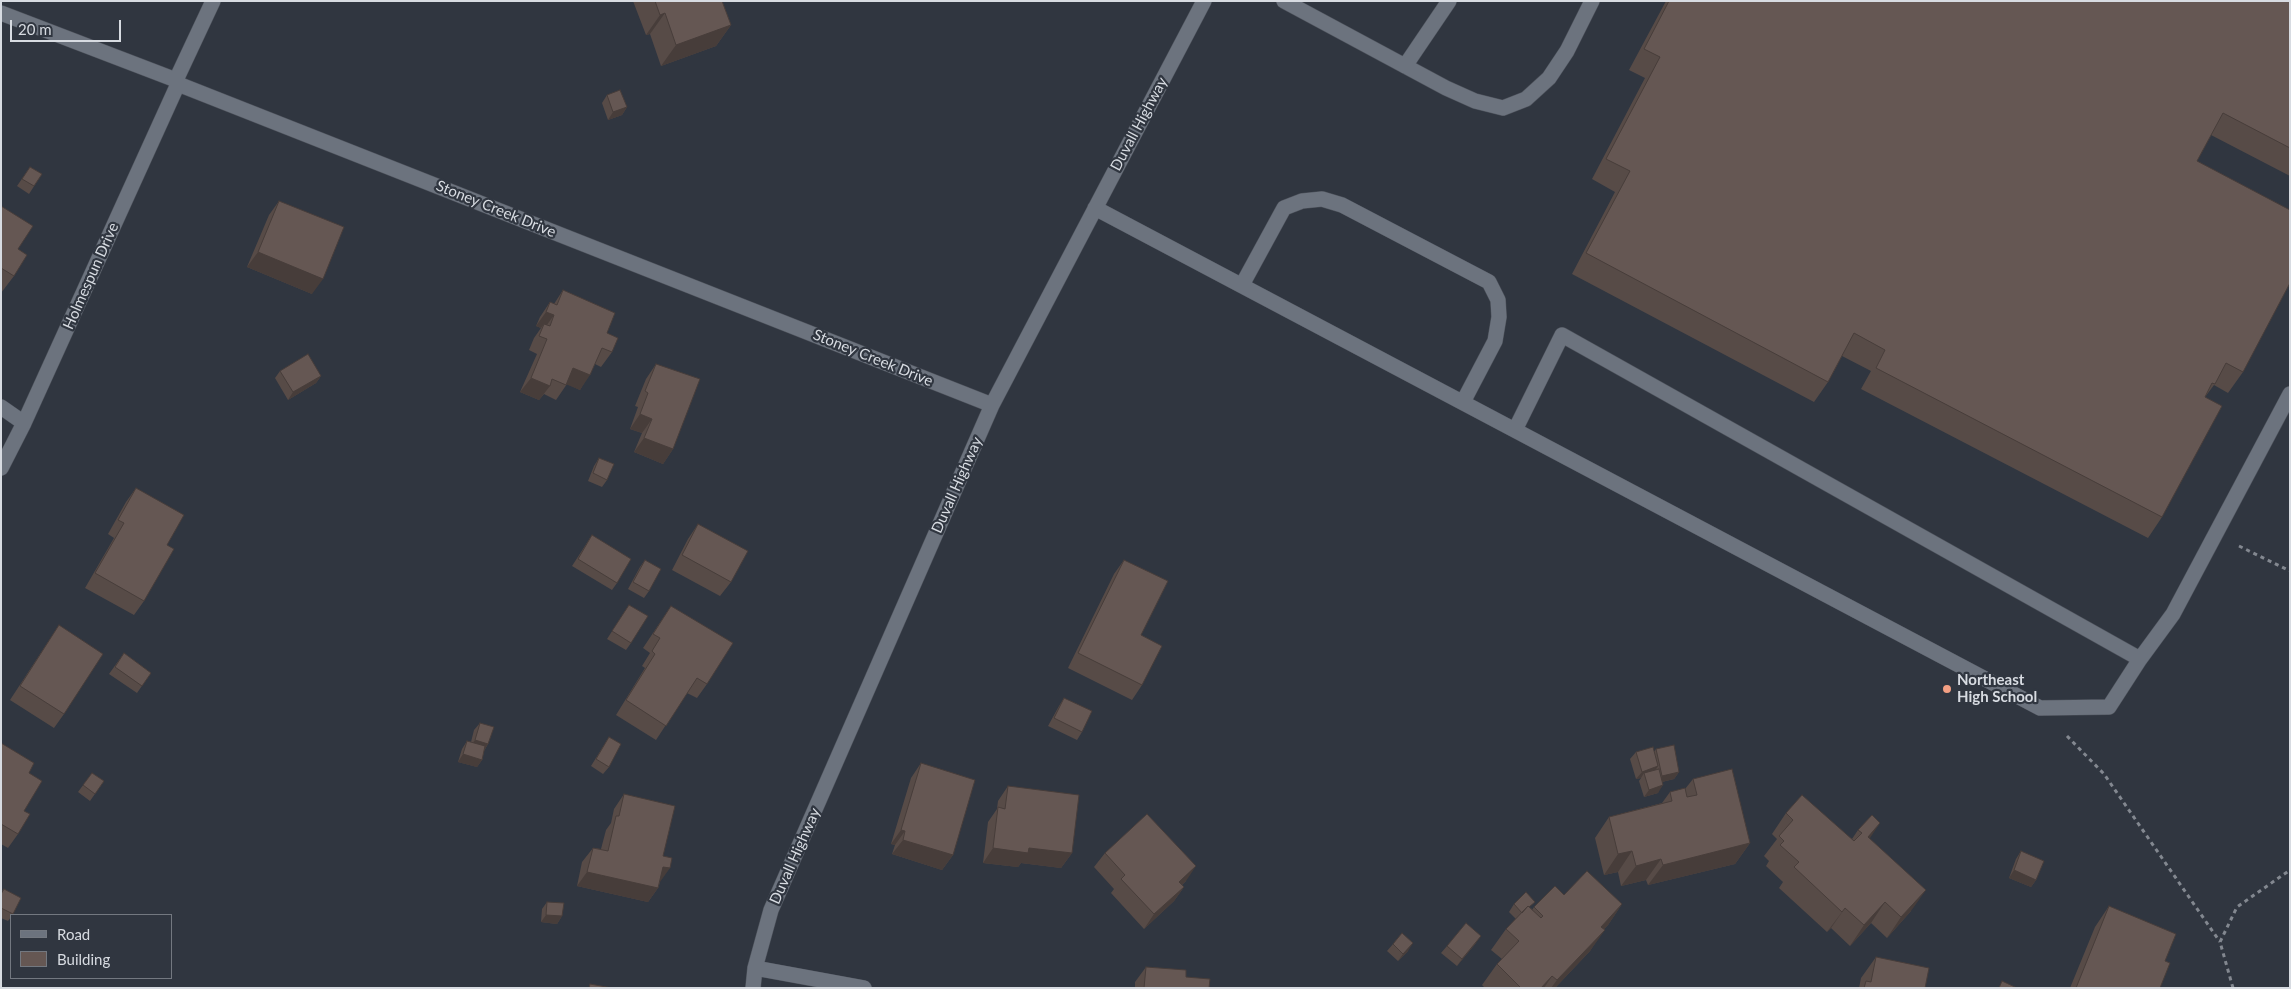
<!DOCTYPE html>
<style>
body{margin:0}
#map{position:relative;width:2291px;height:989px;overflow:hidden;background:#303640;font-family:Lato,sans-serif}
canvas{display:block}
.frame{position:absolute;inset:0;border:2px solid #d7dbe1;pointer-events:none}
.legend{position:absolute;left:10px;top:914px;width:162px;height:65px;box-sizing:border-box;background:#303640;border:1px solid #737880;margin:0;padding:6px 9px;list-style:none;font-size:15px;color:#d7dbe1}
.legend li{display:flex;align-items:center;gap:10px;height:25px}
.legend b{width:25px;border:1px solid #737880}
.scale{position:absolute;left:10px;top:20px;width:111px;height:22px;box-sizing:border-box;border:2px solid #d7dbe1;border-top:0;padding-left:6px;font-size:15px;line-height:18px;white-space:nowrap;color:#d7dbe1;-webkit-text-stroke:4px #303640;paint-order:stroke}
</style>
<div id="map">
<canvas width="2291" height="989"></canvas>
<div class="frame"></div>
<ul class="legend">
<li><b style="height:6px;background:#6c737e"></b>Road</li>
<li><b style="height:14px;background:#655753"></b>Building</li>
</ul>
<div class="scale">20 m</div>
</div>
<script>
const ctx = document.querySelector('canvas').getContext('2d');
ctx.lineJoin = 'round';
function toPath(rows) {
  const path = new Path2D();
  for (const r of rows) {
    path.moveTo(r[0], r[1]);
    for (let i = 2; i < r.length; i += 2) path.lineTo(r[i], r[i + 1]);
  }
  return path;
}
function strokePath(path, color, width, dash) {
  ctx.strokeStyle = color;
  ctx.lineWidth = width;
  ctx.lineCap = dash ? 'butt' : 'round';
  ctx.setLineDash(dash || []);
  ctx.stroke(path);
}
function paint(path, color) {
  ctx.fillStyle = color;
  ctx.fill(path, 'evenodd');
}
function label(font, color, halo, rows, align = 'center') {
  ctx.font = font + ' Lato,sans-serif';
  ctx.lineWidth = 4.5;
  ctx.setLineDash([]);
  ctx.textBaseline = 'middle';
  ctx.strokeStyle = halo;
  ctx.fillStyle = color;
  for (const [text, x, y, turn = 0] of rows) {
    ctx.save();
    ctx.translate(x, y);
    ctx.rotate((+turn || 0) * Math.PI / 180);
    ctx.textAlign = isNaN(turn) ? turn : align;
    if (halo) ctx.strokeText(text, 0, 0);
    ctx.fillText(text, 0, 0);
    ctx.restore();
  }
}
const minor = toPath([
 [1284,1,1446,88,1475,101,1503,108,1526,99,1549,78,1567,51,1592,1],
 [1,13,176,80,178,84,992,405],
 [1405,66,1449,1],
 [176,80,213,1],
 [1095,208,2040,708,2109,707,2140,659,1562,335,1515,430],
 [1242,285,1284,208,1302,201,1322,199,1342,205,1489,282,1498,300,1499,317,1495,341,1463,402],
 [1,407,24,423],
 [1,468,24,423,178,84],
 [2140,659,2173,614,2290,394],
 [755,968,864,988],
 [753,988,755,968,771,910,992,405,1204,1]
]);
strokePath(minor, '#4d525b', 16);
strokePath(toPath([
 [2239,546,2290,571],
 [2067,736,2104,774,2220,942],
 [2233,988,2220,942,2237,907,2290,870]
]), '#838890', 3, [4, 4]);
strokePath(minor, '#6c737e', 15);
paint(toPath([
 [633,1,722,1,731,25,716,46,661,66,650,34,646,35],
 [1666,1,2290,1,2290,176,2211,135,2197,161,2243,372,2228,393,2214,385,2205,397,2162,517,2148,538,1861,389,1871,371,1842,356,1828,382,1814,402,1572,274,1615,192,1592,179,1645,78,1629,70],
 [607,95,627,107,622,115,608,120,602,103],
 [30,167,42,174,29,194,17,186],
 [279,201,312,294,247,267,269,215],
 [1,206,18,249,14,276,1,293],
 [563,290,607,333,612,352,601,367,595,364,580,390,567,384,556,400,544,394,539,400,520,392,537,354,529,350,534,338,541,328,536,326,540,317,550,302,554,304],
 [656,364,673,449,663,464,634,452,642,433,630,429,638,407,635,406,646,379],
 [280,371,321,376,316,383,288,400,275,378],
 [599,458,607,480,602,487,588,481,594,466],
 [136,488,167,545,144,601,134,615,85,588,114,538,108,534,126,502],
 [698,524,731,582,720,596,672,570,688,539],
 [592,535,617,583,612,590,572,566],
 [645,560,649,591,644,598,628,589,640,567],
 [1124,560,1141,635,1142,685,1132,700,1068,668,1114,574],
 [629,605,631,643,626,650,607,639],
 [671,606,707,684,697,698,687,693,656,740,616,715,645,668,642,666,650,653,643,648],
 [59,625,64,714,54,728,10,700],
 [124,653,151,673,137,693,109,674],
 [1064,698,1082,732,1077,740,1048,726,1059,706],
 [480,723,488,744,484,751,482,760,477,767,458,762,462,749,467,741,471,742,474,730],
 [609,737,609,767,603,774,591,766],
 [1,743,29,773,18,834,8,848,1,844],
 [1656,749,1679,772,1674,779,1662,782,1658,793,1644,797,1639,781,1641,778,1636,779,1630,759,1636,752,1654,752],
 [921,763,953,855,942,870,892,854,895,845,891,844,911,778],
 [92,773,104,781,90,801,78,792],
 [1693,779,1750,843,1735,864,1648,885,1646,880,1621,886,1618,872,1604,875,1595,838,1609,817,1662,803,1670,792,1685,789],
 [1008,786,1072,853,1061,868,1021,863,1018,867,983,863,988,822,997,809,998,801],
 [624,794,663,856,660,882,658,888,648,902,577,886,582,862,593,848,601,849,606,830,611,823,614,809],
 [1786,813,1852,839,1858,830,1870,839,1911,911,1887,938,1871,923,1850,946,1831,928,1827,932,1779,888,1783,882,1766,866,1769,861,1764,856,1777,839,1772,834],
 [2021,851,2036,880,2031,887,2009,878,2016,859],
 [1105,853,1186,881,1182,885,1184,887,1174,901,1144,929,1111,893,1114,889,1094,867],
 [4,889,13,914,12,915,11,915,11,917,8,921,1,918,1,892],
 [1564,895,1622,904,1608,925,1604,929,1590,951,1555,988,1485,988,1482,985,1497,964,1502,959,1491,950,1506,929,1516,919,1509,912,1514,904,1531,908,1532,910,1534,907],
 [547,902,562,916,557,924,541,922,542,909],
 [2109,906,2165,961,2160,988,2070,988,2095,927],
 [1476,943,1457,966,1441,953,1447,946],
 [1393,944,1408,951,1398,961,1387,951],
 [1876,957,1925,988,1859,988,1861,978],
 [1146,967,1186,977,1209,988,1135,988,1135,982]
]), '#574b47');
paint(toPath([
 [665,13,650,34,646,35,660,15],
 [731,25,716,46,661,66,676,45],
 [627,107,622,115,608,120,613,112],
 [258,252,323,279,312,294,247,267],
 [546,312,554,315,544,329,544,324,541,328,536,326],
 [573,368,590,375,580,390,563,383],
 [321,376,316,383,288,400,293,392],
 [531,378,550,386,539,400,520,392],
 [640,414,652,419,642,433,630,429],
 [644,438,673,449,663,464,634,452],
 [475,740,488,744,483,752,469,747],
 [463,754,482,760,477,767,458,762],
 [1658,766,1653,774,1644,773,1641,778,1636,779,1642,772],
 [1679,772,1674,779,1657,783,1662,776],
 [1663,785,1658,793,1644,797,1649,790],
 [1880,823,1866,844,1868,837],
 [901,830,905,831,895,845,891,844],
 [903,840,953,855,942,870,892,854],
 [1750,843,1735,864,1648,885,1663,865],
 [993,848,1029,848,1072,853,1061,868,1021,863,1018,867,983,863],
 [1632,851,1618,872,1604,875,1618,854],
 [1661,859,1646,880,1621,886,1636,866],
 [1196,866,1186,881,1169,897,1179,882],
 [663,867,670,868,660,882,652,882],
 [2014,870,2036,880,2031,887,2009,878],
 [587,872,658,888,648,902,577,886],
 [1184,887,1174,901,1144,929,1154,914],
 [1926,890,1911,911,1887,938,1901,917],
 [1885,902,1871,923,1850,946,1864,925],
 [1622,904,1608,925,1587,947,1601,927],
 [1845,908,1831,928,1827,932],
 [546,915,562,916,557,924,541,922],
 [1605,930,1590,951,1555,988,1551,988,1557,980],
 [1481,936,1476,943,1457,966,1462,959],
 [1413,943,1408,951,1398,961,1403,954],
 [1552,976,1544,988,1541,988]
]), '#473d3a');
const building = toPath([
 [655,1,722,1,731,25,676,45,665,13,660,15,655,1],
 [1669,1,2290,1,2290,148,2223,113,2197,161,2290,210,2290,283,2243,372,2226,363,2215,384,2212,383,2205,397,2222,406,2162,517,1876,368,1885,350,1854,333,1828,382,1586,253,1630,171,1606,159,1660,57,1644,49,1669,1],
 [620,90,627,107,613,112,607,95,620,90],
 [30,167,42,174,34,186,22,179,30,167],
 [279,201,344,227,323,279,258,252,279,201],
 [1,206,33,226,18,249,27,255,14,276,1,268,1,206],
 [563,290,615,313,607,333,618,338,612,352,602,348,590,375,573,368,566,385,552,379,550,386,531,378,547,339,539,336,544,324,550,326,554,315,546,312,550,302,557,305,563,290],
 [308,354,321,376,293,392,280,371,308,354],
 [656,364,700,379,673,449,644,438,652,419,640,414,648,393,645,391,656,364],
 [599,458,614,464,607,480,593,473,599,458],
 [136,488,184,515,167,545,174,549,144,601,95,573,124,523,118,520,136,488],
 [698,524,748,551,731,582,682,555,698,524],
 [592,535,631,559,617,583,578,559,592,535],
 [645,560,661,569,649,591,633,582,645,560],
 [1124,560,1168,581,1141,635,1162,646,1142,685,1078,653,1124,560],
 [629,605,648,616,631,643,612,631,629,605],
 [671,606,733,643,707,684,697,678,666,726,626,700,655,654,652,651,660,638,653,634,671,606],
 [59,625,103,654,64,714,20,686,59,625],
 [124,653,151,673,142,686,115,667,124,653],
 [1064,698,1092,711,1082,732,1054,718,1064,698],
 [480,723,494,727,488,744,475,740,480,723],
 [609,737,621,744,609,767,596,759,609,737],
 [467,741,485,746,482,760,463,754,467,741],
 [1,743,34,763,29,773,42,781,24,811,30,814,18,834,1,824,1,743],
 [1674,745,1679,772,1662,776,1656,749,1674,745],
 [1653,747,1658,766,1642,772,1636,752,1653,747],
 [921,763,975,780,953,855,903,840,905,831,901,830,921,763],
 [1659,769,1663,785,1649,790,1644,773,1659,769],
 [1732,769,1750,843,1663,865,1661,859,1636,866,1632,851,1618,854,1609,817,1672,801,1670,792,1685,788,1687,797,1697,795,1693,779,1732,769],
 [92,773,104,781,95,794,83,785,92,773],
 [1008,786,1079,795,1072,853,1029,848,1028,853,993,848,998,807,1005,809,1008,786],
 [624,794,675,806,663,856,672,858,670,868,663,867,658,888,587,872,593,848,608,851,616,816,619,816,624,794],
 [1802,795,1854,841,1862,833,1858,830,1872,815,1880,823,1868,837,1926,890,1901,917,1885,902,1864,925,1845,908,1842,912,1794,867,1799,862,1780,845,1784,841,1779,836,1793,820,1786,813,1802,795],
 [1147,814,1196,866,1179,882,1184,887,1154,914,1121,879,1125,875,1105,853,1147,814],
 [2021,851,2044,861,2036,880,2014,870,2021,851],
 [1587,871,1622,904,1601,927,1605,930,1557,980,1552,976,1541,988,1521,988,1497,964,1519,941,1506,929,1528,906,1541,918,1543,916,1534,907,1555,886,1564,895,1587,871],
 [4,889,21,898,13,914,1,908,1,894,4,889],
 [1526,892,1535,902,1529,907,1528,906,1522,913,1514,904,1526,892],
 [547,902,564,903,562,916,546,915,547,902],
 [2109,906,2176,934,2165,961,2170,963,2160,988,2076,988,2109,906],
 [1466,923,1481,936,1462,959,1447,946,1466,923],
 [1402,933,1413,943,1403,954,1393,944,1402,933],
 [1876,957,1929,968,1925,988,1864,988,1866,981,1871,982,1876,957],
 [1146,967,1186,970,1186,977,1210,979,1209,988,1144,988,1146,967],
 [2002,981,2017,988,1999,988,2002,981],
 [590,984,612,988,589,988,590,984]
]);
paint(building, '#655753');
strokePath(building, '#473d3a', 1);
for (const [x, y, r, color] of [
 [1947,689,5,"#f39f83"]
]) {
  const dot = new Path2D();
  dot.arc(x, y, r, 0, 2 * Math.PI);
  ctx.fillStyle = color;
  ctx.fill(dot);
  strokePath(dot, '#303640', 2);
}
label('15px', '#d7dbe1', '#303640', [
 ["Duvall Highway",1139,124,-62],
 ["Stoney Creek Drive",496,209,22],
 ["Holmespun Drive",91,276,-66],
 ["Stoney Creek Drive",873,358,22],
 ["Duvall Highway",957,485,-66],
 ["Duvall Highway",795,856,-66]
]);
label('bold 15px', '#d7dbe1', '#303640', [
 ["Northeast",1957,680],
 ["High School",1957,697]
], 'left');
</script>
